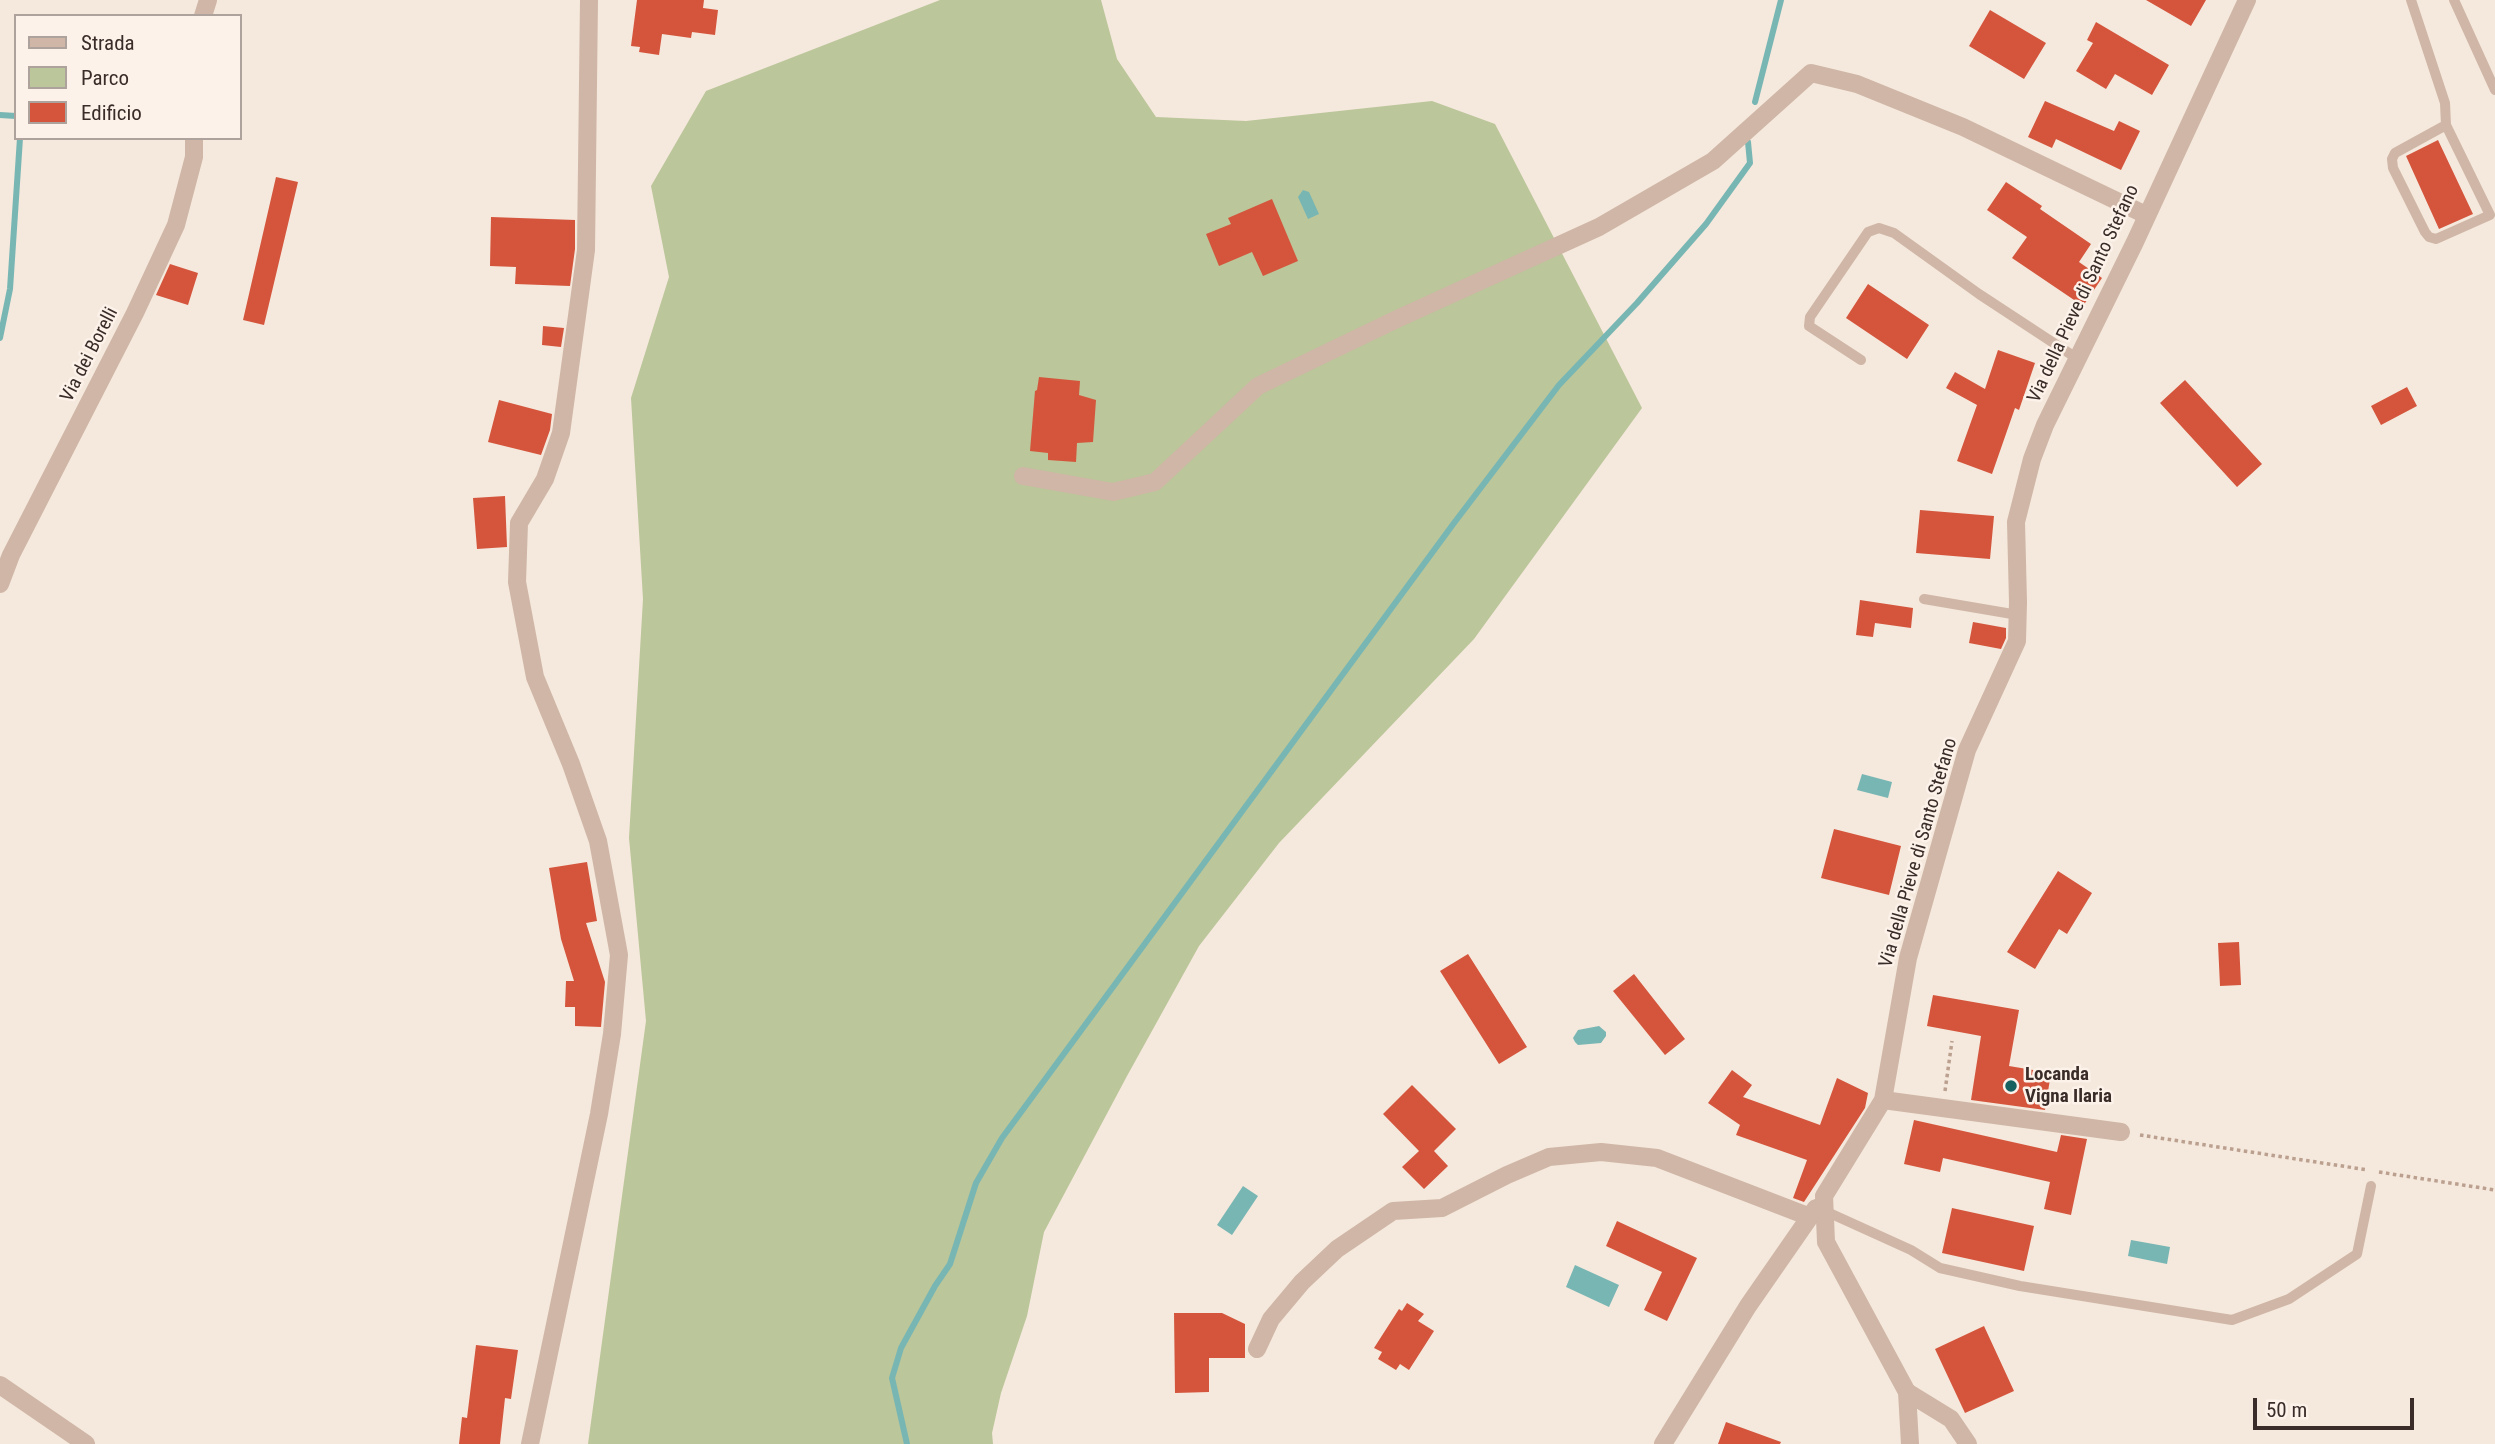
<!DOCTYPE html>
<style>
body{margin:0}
#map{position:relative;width:2495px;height:1444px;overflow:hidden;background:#f5e8dc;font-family:"Roboto Condensed",sans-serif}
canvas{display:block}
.legend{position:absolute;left:14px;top:14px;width:228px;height:126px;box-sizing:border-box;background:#fcf2ea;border:2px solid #aea39c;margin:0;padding:9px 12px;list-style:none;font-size:21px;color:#3a2c28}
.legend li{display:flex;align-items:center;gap:14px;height:35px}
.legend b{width:35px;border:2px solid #aea39c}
.scale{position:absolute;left:2253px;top:1398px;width:161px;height:32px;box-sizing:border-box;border:4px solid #3a2c28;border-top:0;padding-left:9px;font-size:21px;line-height:24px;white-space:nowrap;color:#3a2c28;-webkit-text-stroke:5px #fcf2ea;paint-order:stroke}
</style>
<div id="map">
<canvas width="2495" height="1444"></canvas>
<ul class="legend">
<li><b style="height:9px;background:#cfb6a6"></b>Strada</li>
<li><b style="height:19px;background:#bbc69a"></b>Parco</li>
<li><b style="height:19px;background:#d4553c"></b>Edificio</li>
</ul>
<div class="scale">50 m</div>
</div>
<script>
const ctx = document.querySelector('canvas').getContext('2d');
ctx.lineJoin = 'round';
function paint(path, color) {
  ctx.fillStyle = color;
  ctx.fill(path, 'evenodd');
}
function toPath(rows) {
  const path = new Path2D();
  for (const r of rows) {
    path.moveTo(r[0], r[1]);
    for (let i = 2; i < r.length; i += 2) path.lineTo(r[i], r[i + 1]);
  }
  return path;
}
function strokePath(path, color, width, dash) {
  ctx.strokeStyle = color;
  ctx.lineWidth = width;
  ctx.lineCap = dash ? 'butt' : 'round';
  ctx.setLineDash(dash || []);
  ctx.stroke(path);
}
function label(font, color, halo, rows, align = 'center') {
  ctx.font = font + ' "Roboto Condensed",sans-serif';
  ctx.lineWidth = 5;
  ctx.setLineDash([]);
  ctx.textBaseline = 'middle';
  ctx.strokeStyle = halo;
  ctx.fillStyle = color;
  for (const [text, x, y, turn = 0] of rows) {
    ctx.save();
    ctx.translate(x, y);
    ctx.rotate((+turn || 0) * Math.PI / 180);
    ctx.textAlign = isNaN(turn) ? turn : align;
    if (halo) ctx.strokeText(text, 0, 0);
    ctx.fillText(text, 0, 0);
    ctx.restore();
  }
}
paint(toPath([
 [940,0,1101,0,1117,59,1156,117,1246,121,1432,101,1495,124,1642,408,1474,639,1279,843,1199,946,1127,1076,1044,1232,1027,1316,1001,1393,992,1433,993,1444,588,1444,646,1021,629,838,643,599,631,398,669,277,651,186,706,91]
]), '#bbc69a');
paint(toPath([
 [1303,190,1309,192,1319,214,1308,219,1298,197],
 [1862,774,1892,782,1888,798,1857,790],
 [1599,1026,1606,1032,1606,1036,1601,1043,1578,1045,1575,1042,1573,1038,1578,1030],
 [1243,1186,1258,1196,1232,1235,1217,1225],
 [2131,1240,2170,1247,2167,1264,2128,1256],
 [1575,1265,1619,1285,1609,1307,1566,1287]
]), '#78b6b4');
strokePath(toPath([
 [1755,102,1781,0],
 [0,115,16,116],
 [0,338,10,289,20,138],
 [907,1444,892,1378,901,1348,935,1286,950,1264,976,1183,1002,1138,1454,523,1559,385,1637,303,1706,224,1750,163,1748,142]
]), '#78b6b4', 6);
paint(toPath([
 [637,0,704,0,703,8,718,10,715,35,692,32,691,38,662,34,659,55,639,52,640,47,631,46],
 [2146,0,2206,0,2191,26],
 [1990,10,2046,43,2024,79,1969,46],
 [2096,22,2169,65,2152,95,2115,74,2106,89,2076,71,2093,43,2087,40],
 [2045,101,2114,131,2119,121,2140,131,2121,170,2056,139,2052,148,2028,137],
 [2438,140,2473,214,2439,229,2406,156],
 [276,177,298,182,264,325,243,320],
 [2006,182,2042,206,2040,209,2091,244,2079,262,2102,278,2083,306,2012,258,2027,237,1987,210],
 [1272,199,1298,261,1263,276,1252,252,1219,266,1206,234,1231,224,1228,218],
 [491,217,575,220,575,249,570,286,515,284,516,267,490,266],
 [170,264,198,273,188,305,156,295],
 [1868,284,1929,325,1907,359,1846,318],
 [543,326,564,328,561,347,542,345],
 [1998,350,2035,363,2019,410,2015,408,1992,474,1957,461,1977,405,1946,388,1955,372,1985,389],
 [1039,377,1080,381,1079,395,1096,400,1093,442,1077,443,1076,462,1048,460,1048,453,1030,451,1035,391,1037,390],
 [2185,380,2262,464,2237,487,2160,403],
 [2407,387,2417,406,2381,425,2371,406],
 [499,400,552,414,550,430,541,455,488,442],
 [505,496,507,547,477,549,473,498],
 [1920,510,1994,516,1990,559,1916,553],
 [1860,600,1913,608,1911,628,1875,623,1873,637,1856,635],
 [1973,622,2006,628,2006,638,2001,649,1969,643],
 [1834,829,1901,846,1889,895,1821,878],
 [587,862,597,921,586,923,605,982,601,1027,575,1026,575,1007,565,1007,566,981,574,981,561,939,549,868],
 [2058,871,2092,893,2067,934,2059,929,2035,969,2007,952],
 [2239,942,2241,985,2220,986,2218,943],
 [1468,954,1527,1047,1499,1064,1440,971],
 [1634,974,1685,1039,1665,1055,1613,991],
 [1933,995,2019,1010,2009,1066,2051,1073,2045,1110,1971,1100,1981,1036,1927,1026],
 [1732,1070,1752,1085,1743,1097,1820,1125,1837,1078,1868,1093,1865,1108,1804,1202,1793,1198,1807,1160,1736,1135,1740,1125,1708,1103],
 [1412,1085,1456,1129,1434,1151,1448,1166,1424,1189,1402,1167,1419,1151,1383,1114],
 [1914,1120,2057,1152,2061,1135,2087,1139,2071,1215,2044,1209,2050,1182,1943,1158,1940,1172,1904,1164],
 [1952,1208,2034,1226,2024,1271,1942,1253],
 [1617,1221,1697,1258,1667,1321,1644,1310,1662,1272,1606,1246],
 [1407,1303,1424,1314,1418,1321,1434,1331,1409,1370,1400,1364,1396,1370,1378,1359,1382,1352,1374,1348,1399,1309,1402,1311],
 [1174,1313,1222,1313,1245,1324,1245,1358,1209,1358,1209,1392,1175,1393],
 [1984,1326,2014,1391,1965,1413,1935,1349],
 [476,1345,518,1350,511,1399,505,1398,500,1444,459,1444,462,1417,467,1418],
 [1726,1422,1781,1442,1780,1444,1718,1444]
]), '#d4553c');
strokePath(toPath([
 [1945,1091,1952,1041],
 [2140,1135,2368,1170],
 [2379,1172,2495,1190]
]), '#bba090', 3.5, [3.5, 3.5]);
strokePath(toPath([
 [2411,0,2445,103,2446,125,2490,215,2436,239,2429,237,2425,232,2393,168,2392,159,2395,153,2446,125],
 [2454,0,2495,90],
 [1861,360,1809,326,1810,317,1868,232,1879,228,1894,233,1979,294,2078,359],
 [1924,599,2018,615],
 [1825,1211,1911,1250,1940,1268,2020,1286,2232,1320,2289,1299,2357,1254,2371,1186]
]), '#cfb6a6', 10);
strokePath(toPath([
 [203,16,208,0],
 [1023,476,1113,492,1155,482,1258,386,1397,319,1599,227,1713,161,1811,73,1857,84,1963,127,2146,215],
 [0,584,11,555,135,313,176,225,194,157,194,138],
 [1883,1100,2121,1132],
 [1257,1349,1271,1319,1302,1282,1337,1249,1393,1211,1442,1208,1507,1175,1549,1157,1601,1152,1657,1158,1810,1217],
 [0,1385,86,1444],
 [1907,1392,1951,1419,1968,1444],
 [530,1444,599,1114,612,1034,619,955,598,841,571,764,535,677,517,582,519,523,545,479,561,433,586,250,589,0],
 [1663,1444,1748,1306,1816,1208]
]), '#cfb6a6', 18);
strokePath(toPath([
 [1910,1444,1907,1392,1826,1242,1824,1196,1883,1100,1908,958,1967,750,2017,641,2018,602,2016,522,2032,459,2045,425,2135,242,2247,0]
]), '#cfb6a6', 18);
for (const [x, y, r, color] of [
 [2011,1086,7,"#186161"]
]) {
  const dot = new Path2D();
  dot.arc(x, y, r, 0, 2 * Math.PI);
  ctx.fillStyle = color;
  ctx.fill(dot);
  strokePath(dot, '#fcf2ea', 2.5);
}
label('19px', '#3a2c28', '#fcf2ea', [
 ["Via della Pieve di Santo Stefano",2084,294,-65],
 ["Via dei Borelli",90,355,-63],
 ["Via della Pieve di Santo Stefano",1919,853,-74]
]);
label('bold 19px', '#3a2c28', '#fcf2ea', [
 ["Locanda",2025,1075],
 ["Vigna Ilaria",2025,1097]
], 'left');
</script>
